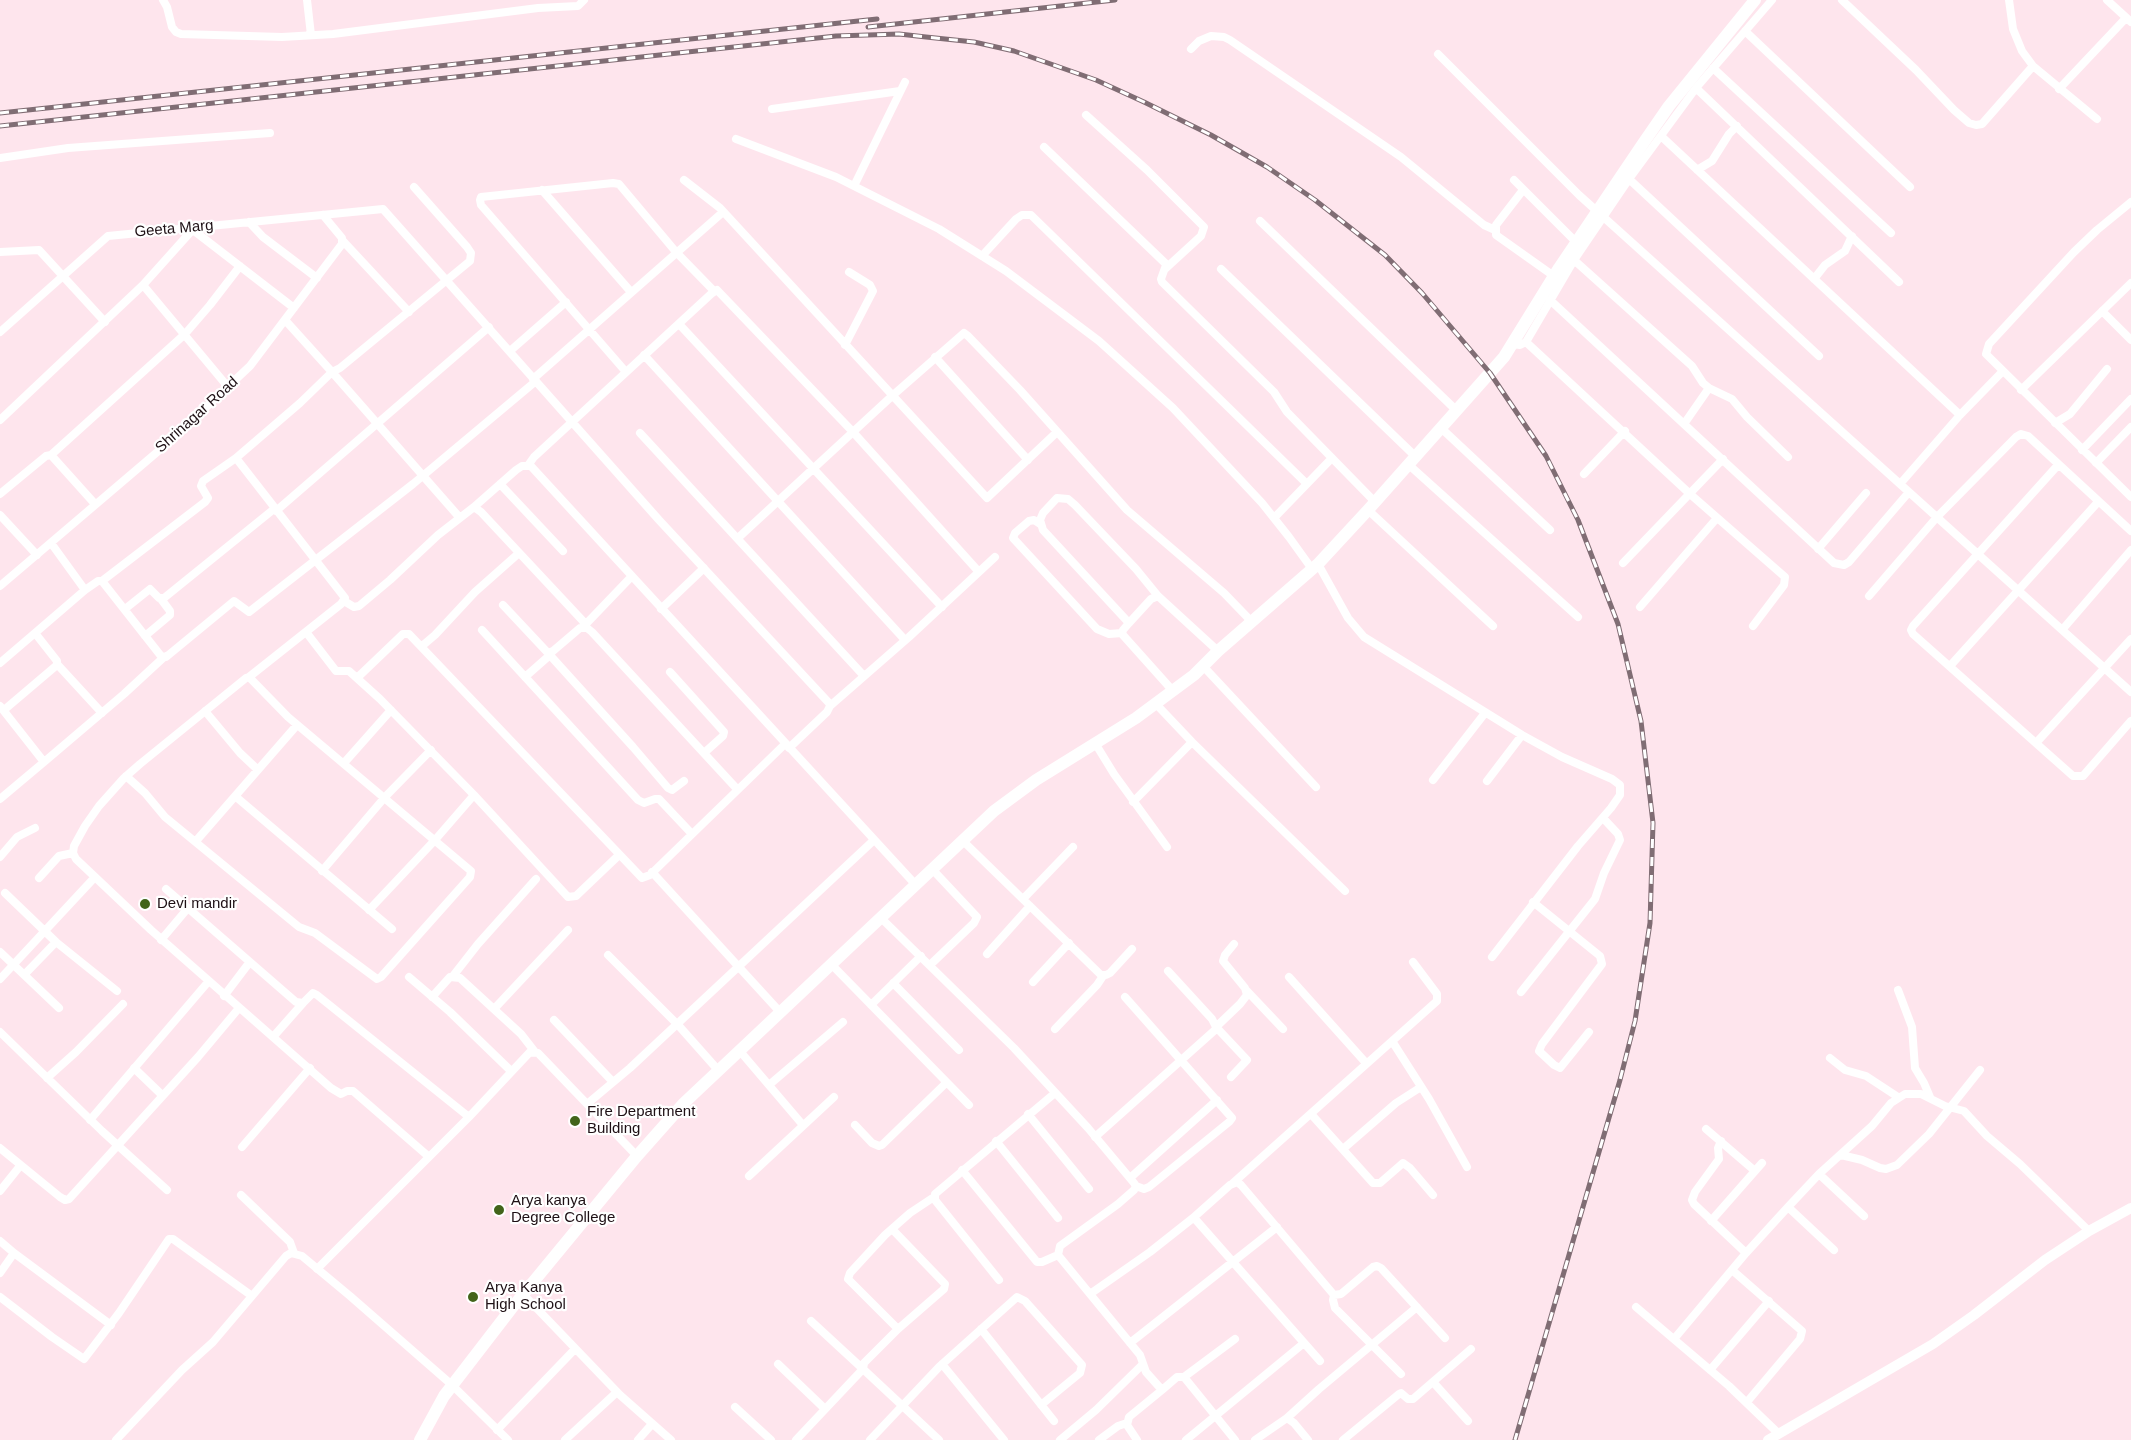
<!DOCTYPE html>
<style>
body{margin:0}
canvas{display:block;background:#fee5ed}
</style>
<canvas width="2131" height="1440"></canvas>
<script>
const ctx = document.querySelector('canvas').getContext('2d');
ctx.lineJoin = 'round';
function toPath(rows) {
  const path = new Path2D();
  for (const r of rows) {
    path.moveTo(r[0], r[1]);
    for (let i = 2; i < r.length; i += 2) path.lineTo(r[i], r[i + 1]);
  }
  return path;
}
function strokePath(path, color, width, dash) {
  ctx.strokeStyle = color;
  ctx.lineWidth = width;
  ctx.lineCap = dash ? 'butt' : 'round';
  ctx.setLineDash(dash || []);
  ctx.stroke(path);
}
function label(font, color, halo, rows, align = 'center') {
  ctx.font = font + ' Arial,sans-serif';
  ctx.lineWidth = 4.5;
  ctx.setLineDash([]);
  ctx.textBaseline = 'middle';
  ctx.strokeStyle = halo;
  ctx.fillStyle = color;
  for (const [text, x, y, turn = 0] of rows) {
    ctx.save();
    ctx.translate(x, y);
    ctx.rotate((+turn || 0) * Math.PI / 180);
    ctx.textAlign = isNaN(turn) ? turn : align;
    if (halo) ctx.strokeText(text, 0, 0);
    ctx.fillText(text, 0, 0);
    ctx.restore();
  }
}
strokePath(toPath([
 [163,0,167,7,172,27,176,32,181,34,282,37,333,34,538,8,578,6,584,0],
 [307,0,311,35],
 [1842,0,1916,70,1954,110,1969,123,1976,125,1982,124,2033,66],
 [2009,0,2013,29,2022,51,2033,66,2097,119],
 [2107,0,2131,22],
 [1745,31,1910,187],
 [1191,49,1199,41,1211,36,1224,37,1230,40,1401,157,1484,225,1495,230],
 [1438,54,1579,195,2131,692],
 [1713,68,1891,233],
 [1696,88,1899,282],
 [2059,89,2126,18],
 [772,109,900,91],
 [1086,115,1147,170,1204,227,1201,236,1165,269],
 [1661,136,1960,415],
 [736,139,836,177,939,229,1006,271,1099,341,1173,408,1262,503,1289,537,1312,569],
 [1044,147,1165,263,1166,265,1161,279,1162,282,1274,392,1287,412,1375,502],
 [0,158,68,148,270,133],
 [1697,170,1712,161,1729,134,1737,126],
 [1629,179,1819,356],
 [684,180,720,208,987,498,1057,432],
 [1514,180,1579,245],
 [854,186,905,82],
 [542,190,631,292],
 [1523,190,1496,225,1496,235,1558,279],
 [2131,202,2097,230,2074,252,1989,344,1986,354,2131,497],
 [1260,221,1457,411],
 [249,222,263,237,317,278],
 [193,230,294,308],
 [343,241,409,312],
 [0,252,39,250,105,322],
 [982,256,1016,219,1022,215,1031,215,1307,484],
 [1574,260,1692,366,1703,383,1709,388,1732,399,1747,417,1788,457],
 [1221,269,1416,457],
 [1814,279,1825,265,1845,251,1852,236],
 [143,285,228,387],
 [1550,300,1834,563,1844,565,1849,562,1909,492],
 [2102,311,2131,340],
 [285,320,332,372,340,368,470,261,471,253,467,247,414,187],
 [679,324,942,607],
 [0,332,108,236,383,209,659,520,829,703,830,706,827,712,789,748],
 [1526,342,1690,494,1785,577,1784,585,1753,626],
 [1512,344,1520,345,1526,342,1574,260,1629,179,1696,88,1772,0],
 [845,345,873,291,870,285,849,272],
 [510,351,566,302],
 [644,355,905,640],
 [935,357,1028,460],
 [626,372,481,205,480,200,481,197,613,183,619,184,676,252,714,291],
 [533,379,723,212],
 [2021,390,2131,283],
 [0,420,143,285,195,227],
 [2055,423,2070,414,2107,369],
 [1684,424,1709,388],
 [1441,428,1550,530],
 [640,433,864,676],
 [2082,450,2131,399],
 [51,455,185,334,210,305,240,266],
 [2096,463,2131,427],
 [1409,465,1578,617],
 [2058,465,1913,626,1911,630,1913,634,2073,776,2083,776,2131,721],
 [1584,474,1625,431],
 [500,484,563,551],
 [1900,484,1960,415,2002,372],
 [0,494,46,456,51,455,95,504],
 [474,507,516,470,522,466,529,466],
 [1368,510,1493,626],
 [276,511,489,327],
 [0,515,37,555],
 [1274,518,1332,458],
 [1040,524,1034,520,1029,521,1015,533,1013,538,1097,629,1109,634,1122,633],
 [738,538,892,396,964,333,968,336,1020,390,1127,510,1224,593,1252,622],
 [1818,549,1866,493],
 [1623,563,1723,459],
 [1318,564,1348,618,1364,637,1522,735,1562,757,1612,779,1620,785,1620,795,1611,808,1578,846,1492,957],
 [102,581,205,502,208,498,201,486,203,481,236,458],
 [0,586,169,442,250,366,342,244,342,238,323,215],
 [85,590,98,581,102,581,161,656,166,657,234,601,249,612,413,484,536,381],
 [1158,596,1151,599,1129,623,1123,630,1122,634,1173,691],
 [1869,596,1937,517,2016,437,2021,434,2028,436,2131,531],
 [344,601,354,607,359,606,390,580,438,535,474,507,481,512,582,620,587,628],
 [503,605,548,653,553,651,580,628,587,628,592,632,737,789],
 [1640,607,1717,518],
 [125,609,150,589,159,598,164,598,274,509],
 [661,609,704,568],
 [1129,623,1043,530,1040,520,1043,513,1057,498,1068,499,1075,505,1136,569,1158,596,1218,651],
 [585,625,632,576],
 [482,630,638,800,644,803,655,799,659,799,692,834],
 [2062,630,2131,550],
 [306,632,336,671,349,671,380,699,474,795,568,897,576,896,619,855],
 [145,636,170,615,170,611,161,599],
 [422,646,435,635,475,592,519,553],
 [548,653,633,747,668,788,672,790,684,781],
 [0,663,35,633],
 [57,664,102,713],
 [1203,666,1316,787],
 [1950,666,2098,502],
 [670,672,724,732,723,736,704,753],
 [249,677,341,604,345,598,236,458,300,403,332,372,460,518],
 [525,677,550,655],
 [357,678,403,634,409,634,642,878,650,875,785,744],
 [1156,704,1192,742,1345,891],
 [0,706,44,762,124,694,163,658],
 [830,706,909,637,995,557],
 [4,710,57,665,57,661,35,633,85,590,51,543],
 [205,711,240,753,258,770],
 [1095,743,1114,774,1167,847],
 [2036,743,2131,639],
 [344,763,391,710],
 [126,776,145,793,165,817,299,927,315,933,377,979,381,977,470,877,471,871,288,717,249,677,246,678,140,764,124,778,99,806,85,826,74,846,73,853,76,859,151,930,331,1088,341,1094,347,1091,353,1091,428,1156],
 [1433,780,1485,713],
 [1487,781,1522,735],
 [235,796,392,929],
 [0,799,44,762],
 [1133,802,1192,742],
 [962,840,1101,975,1106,975,1110,973,1132,949],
 [196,841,297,725],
 [0,857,17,837,35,828],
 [322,871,385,797,431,750],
 [652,872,780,1012],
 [39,878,59,856,73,853],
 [915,884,529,464,534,457,711,294,717,290,853,432,979,572],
 [166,889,296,1002,303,1003,313,993,317,995,469,1117],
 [5,893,56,942,117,991],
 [1023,899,1073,847],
 [1533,902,1600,956,1602,964,1542,1044,1539,1051,1554,1065,1560,1068,1589,1032],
 [369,910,435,840,474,795],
 [882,919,1014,1048,1088,1128,1134,1183,1136,1186,1134,1190,1118,1204,1060,1246,1058,1255,1140,1355,1146,1372,1162,1390,1177,1377,1184,1377,1235,1440],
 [161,940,188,908],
 [0,952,59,1008],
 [987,954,1030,906],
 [608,955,679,1026,718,1070],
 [832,965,969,1105],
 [930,965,974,923,977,917,932,869],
 [24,975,56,942],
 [453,976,478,944,536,879],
 [409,977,450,1012,511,1071],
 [1289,977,1366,1063],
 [0,979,95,877],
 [1033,982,1069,943],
 [893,983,959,1050],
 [1898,990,1912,1027,1915,1068,1924,1083,1930,1097],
 [1247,991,1283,1029],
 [1521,992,1595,899,1604,873,1620,840,1618,834,1603,818],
 [224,996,249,963],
 [432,997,450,977,460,978,521,1034,535,1052],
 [1125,997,1232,1118,1229,1122,1149,1187,1144,1189,1136,1186],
 [871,1005,921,956],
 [494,1009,568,930],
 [554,1020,613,1082],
 [1055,1029,1097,985,1103,976],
 [0,1032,102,1131,167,1190],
 [273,1037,303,1003],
 [1392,1041,1429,1099,1467,1167],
 [739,1050,802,1124],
 [1830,1058,1845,1070,1866,1076,1898,1097],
 [134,1068,162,1095],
 [1231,1077,1247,1060,1216,1027,1240,1004,1247,995,1245,988,1223,961,1225,955,1234,944],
 [47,1078,76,1052,123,1004],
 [769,1085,843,1022],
 [587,1104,630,1068,874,840],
 [1028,1114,1089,1189],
 [1311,1114,1373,1183,1380,1183,1403,1163,1410,1168,1433,1195],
 [90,1120,208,982],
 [855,1125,872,1143,879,1146,882,1145,946,1083],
 [1706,1129,1755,1171],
 [1095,1137,1215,1030,1216,1027,1212,1019,1168,971],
 [996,1141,1058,1218],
 [1721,1141,1718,1148,1719,1159,1695,1192,1692,1200,1694,1204,1746,1253],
 [242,1147,310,1068],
 [0,1148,60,1197,65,1200,69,1199,198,1057,239,1008],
 [1343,1149,1396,1103,1421,1087],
 [1841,1155,1862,1160,1880,1168,1886,1169,1897,1165,1929,1134,1980,1070],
 [962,1170,1037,1262,1042,1262,1058,1255],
 [1819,1174,1864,1216],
 [749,1176,834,1097],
 [1130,1178,1217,1100],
 [1233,1183,1437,1001,1437,994,1413,962],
 [0,1191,20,1166],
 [241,1195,290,1242,294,1253],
 [934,1197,910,1213,885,1235,850,1273,848,1279,898,1329,864,1363,863,1369,939,1440],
 [1788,1207,1834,1250],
 [1193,1218,1230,1185,1237,1182,1241,1185,1334,1295,1341,1294,1373,1267,1377,1266,1381,1268,1445,1338],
 [1711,1221,1762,1163],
 [892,1229,945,1284,944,1289,898,1329],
 [0,1241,14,1253,0,1273],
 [14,1253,111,1325],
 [317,1269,469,1117,530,1052,538,1053,637,1156],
 [1732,1270,1802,1331,1800,1339,1747,1402],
 [999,1280,935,1200,935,1194,1055,1093],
 [523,1294,620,1395,671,1440],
 [1090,1294,1150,1252,1193,1218,1196,1220,1320,1361],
 [1334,1295,1333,1300,1335,1308,1401,1374],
 [0,1297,52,1337,84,1359,119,1313,169,1239,173,1239,252,1296],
 [1636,1307,1729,1386,1779,1434],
 [981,1329,1054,1421],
 [1674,1339,1746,1253,1788,1207,1819,1174,1872,1126,1891,1103,1905,1094,1921,1094,1945,1106,1964,1111,1987,1136,2020,1164,2089,1231],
 [1130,1343,1277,1227],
 [778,1364,825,1409],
 [942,1364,1004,1440],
 [1710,1370,1769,1301],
 [1184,1377,1235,1339],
 [1433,1382,1468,1421],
 [735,1407,771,1440],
 [1287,1418,1319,1389,1417,1307],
 [497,1430,575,1349],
 [116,1440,182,1370,213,1342,286,1256,291,1253,302,1256,350,1296,452,1385,508,1440],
 [565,1440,617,1392],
 [638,1440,652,1424],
 [796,1440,863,1369,811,1321],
 [870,1440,939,1367,1017,1297,1025,1301,1082,1365,1080,1373,1041,1405],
 [1060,1440,1096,1410,1143,1364],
 [1099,1440,1118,1426,1127,1423],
 [1137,1440,1127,1425,1129,1417,1162,1390],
 [1186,1440,1304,1343],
 [1255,1440,1287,1418,1294,1423,1308,1440],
 [1343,1440,1399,1394,1401,1393,1408,1399,1413,1399,1471,1349]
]), '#fff', 8);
strokePath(toPath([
 [1768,1440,1933,1344,1974,1315,2045,1260,2089,1231,2131,1208]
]), '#fff', 10);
strokePath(toPath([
 [420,1440,444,1396,511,1309,637,1156,684,1103,994,811,1036,780,1136,718,1194,675,1218,651,1318,564,1368,510,1504,357,1559,268,1644,142,1669,106,1755,0]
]), '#fff', 12);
const rail = toPath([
 [868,27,1115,0],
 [0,113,877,19],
 [0,126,836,36,899,34,926,37,974,42,1014,51,1096,80,1144,102,1211,135,1267,167,1315,200,1385,255,1422,293,1490,373,1546,456,1578,520,1618,624,1641,721,1653,823,1650,923,1635,1021,1620,1080,1515,1440]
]);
strokePath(rail, '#806d74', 5);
strokePath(rail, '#fff', 3, [9]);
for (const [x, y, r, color] of [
 [145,904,6,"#42641a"],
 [575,1121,6,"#42641a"],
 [499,1210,6,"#42641a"],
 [473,1297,6,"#42641a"]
]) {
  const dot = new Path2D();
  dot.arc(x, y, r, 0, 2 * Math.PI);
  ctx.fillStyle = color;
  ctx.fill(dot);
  strokePath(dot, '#fff', 2);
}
label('15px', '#1e1015', '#fff', [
 ["Geeta Marg",174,229,-5],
 ["Shrinagar Road",197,415,-42]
]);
label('15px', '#1e1015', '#fff', [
 ["Devi mandir",157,904],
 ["Fire Department",587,1112],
 ["Building",587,1129],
 ["Arya kanya",511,1201],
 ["Degree College",511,1218],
 ["Arya Kanya",485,1288],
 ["High School",485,1305]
], 'left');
</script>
